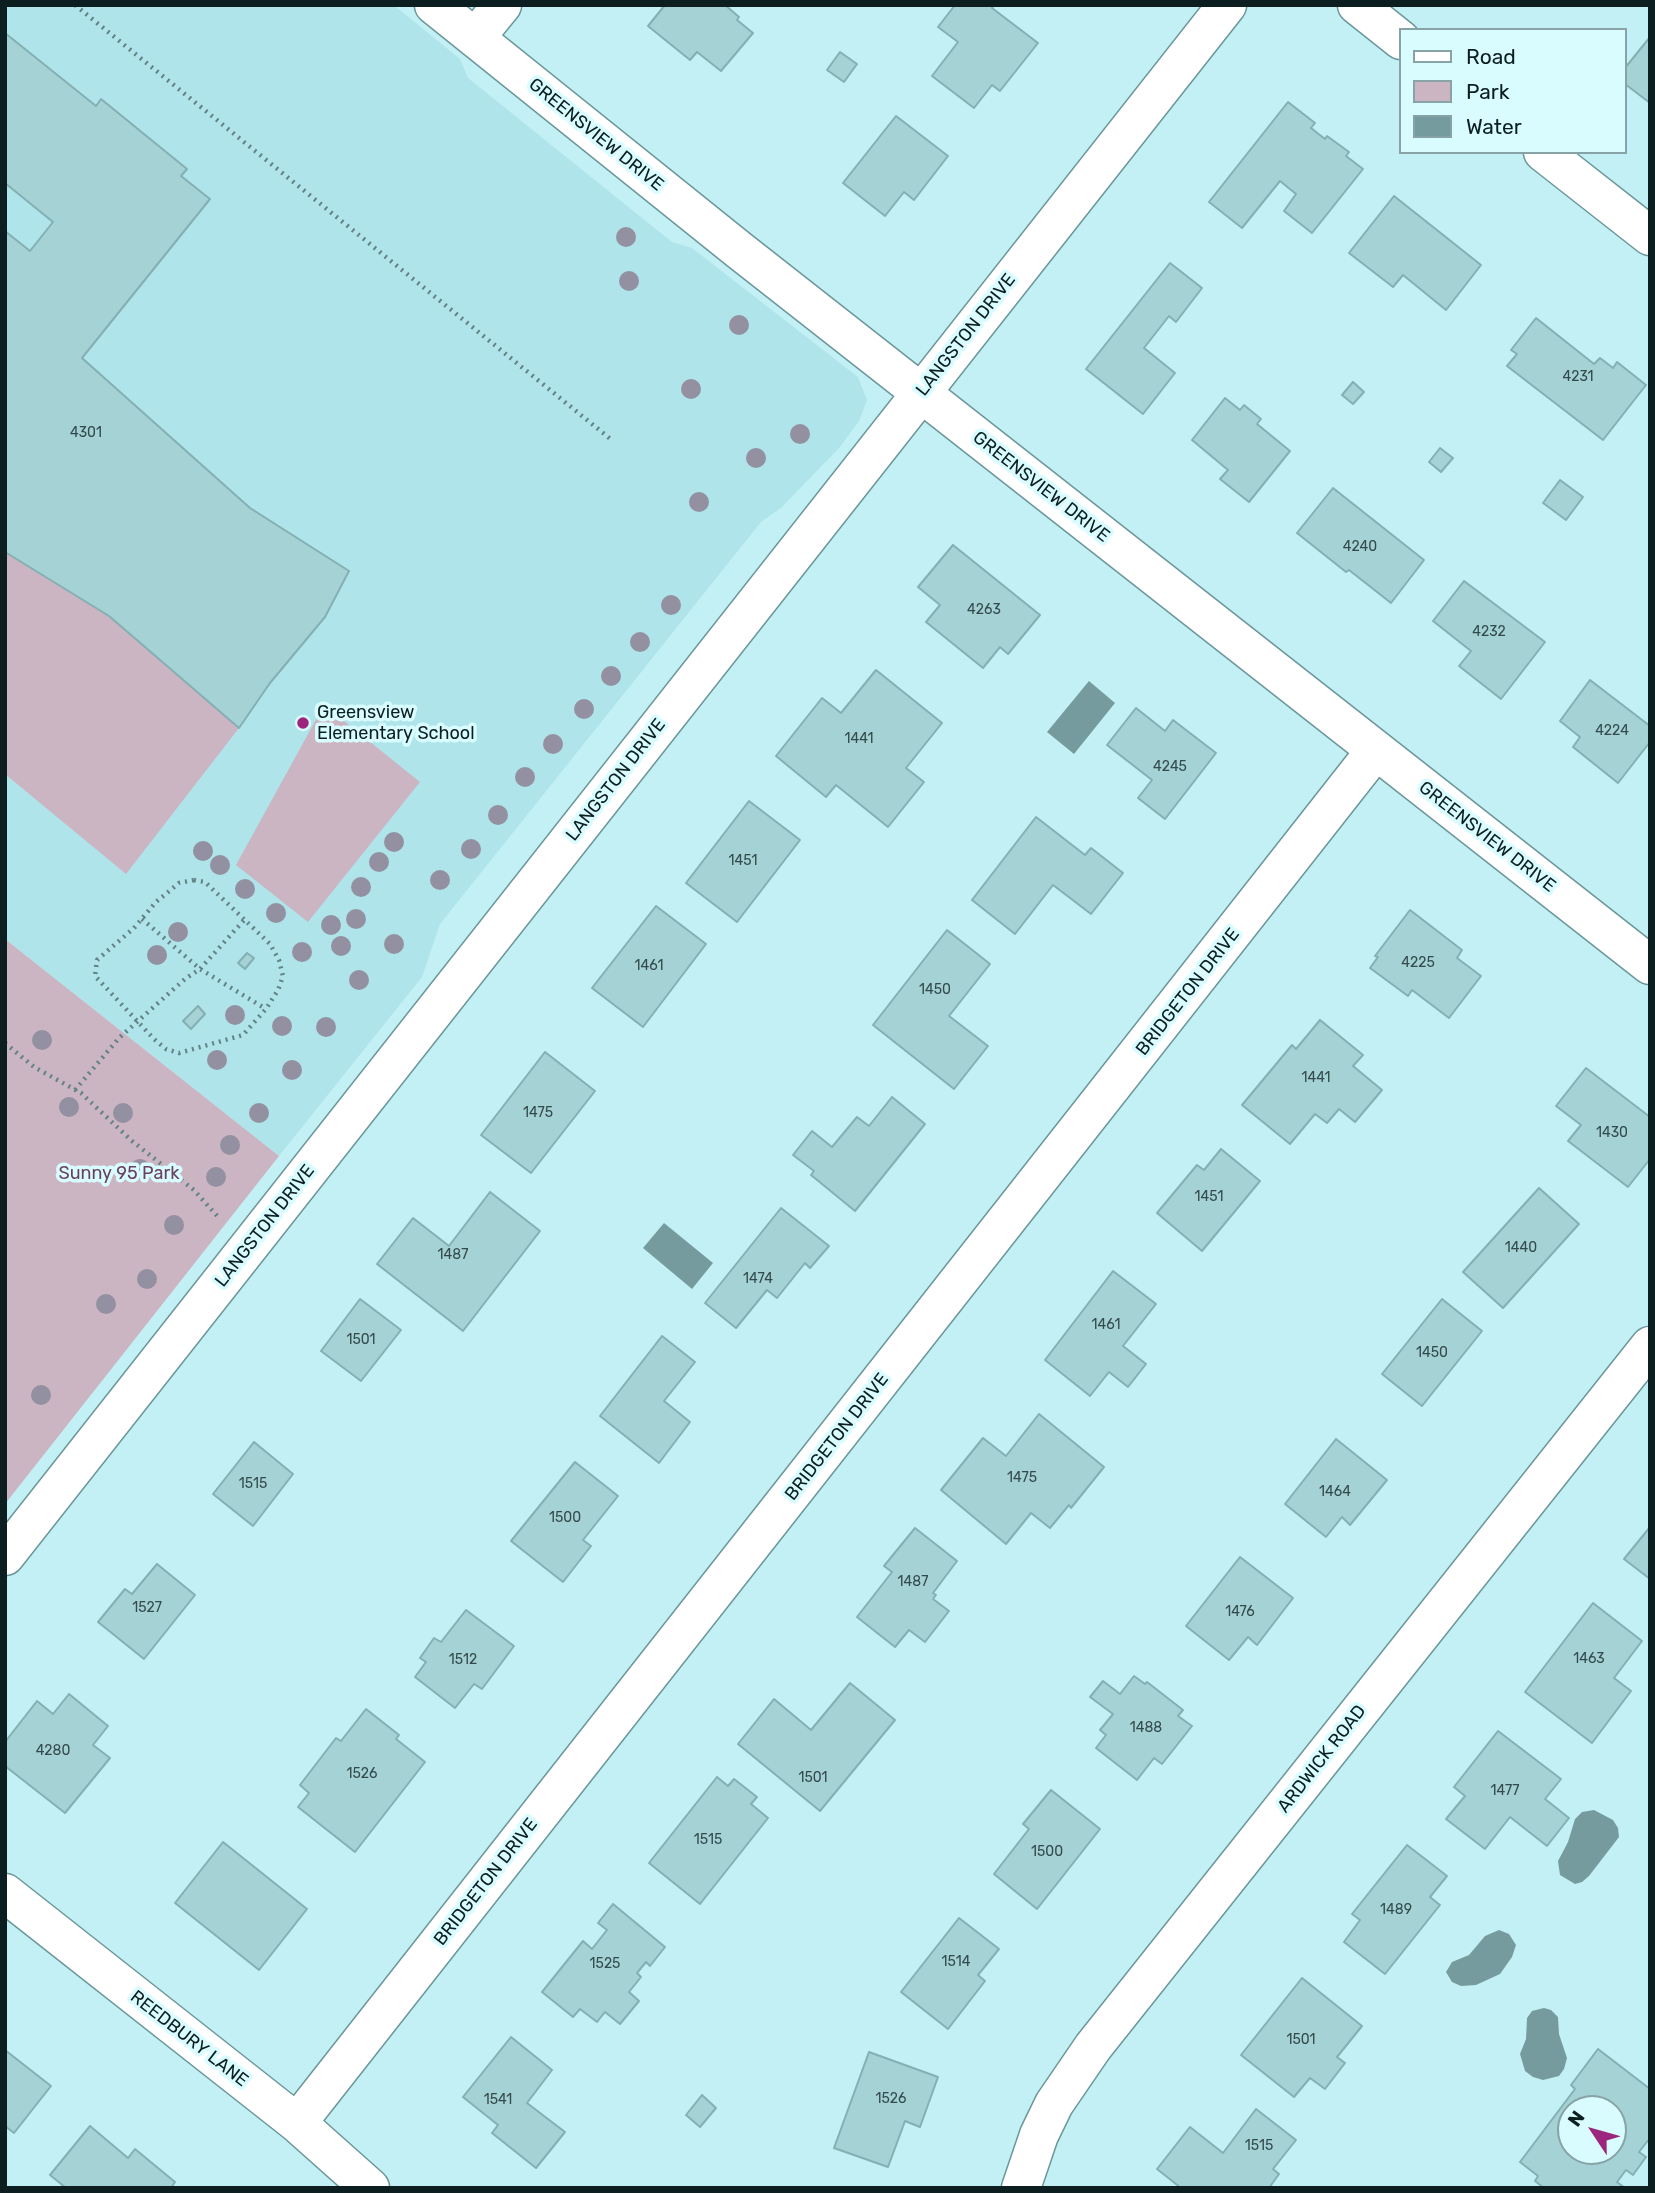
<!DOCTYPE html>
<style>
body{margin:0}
#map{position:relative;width:1655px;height:2193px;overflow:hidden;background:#c3f0f4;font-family:Rubik,sans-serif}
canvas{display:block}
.frame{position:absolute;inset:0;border:7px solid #0d1e20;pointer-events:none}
.legend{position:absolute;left:1399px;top:28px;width:228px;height:126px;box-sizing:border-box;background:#d8fcff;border:2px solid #87a3a6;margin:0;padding:9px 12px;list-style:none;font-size:21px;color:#0d1e20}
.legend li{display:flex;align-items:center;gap:14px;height:35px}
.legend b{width:35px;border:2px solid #87a3a6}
.north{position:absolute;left:1557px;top:2095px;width:70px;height:70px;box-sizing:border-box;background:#d8fcff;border:2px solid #87a3a6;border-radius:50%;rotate:306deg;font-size:19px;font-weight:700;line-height:28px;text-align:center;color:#0d1e20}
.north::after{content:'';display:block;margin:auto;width:24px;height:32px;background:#9c257e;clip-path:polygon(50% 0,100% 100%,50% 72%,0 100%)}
</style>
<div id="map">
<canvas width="1655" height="2193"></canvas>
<div class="frame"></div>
<ul class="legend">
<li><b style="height:9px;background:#fff"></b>Road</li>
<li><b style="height:19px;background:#cbb5c2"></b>Park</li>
<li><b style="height:19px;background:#769b9e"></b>Water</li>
</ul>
<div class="north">N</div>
</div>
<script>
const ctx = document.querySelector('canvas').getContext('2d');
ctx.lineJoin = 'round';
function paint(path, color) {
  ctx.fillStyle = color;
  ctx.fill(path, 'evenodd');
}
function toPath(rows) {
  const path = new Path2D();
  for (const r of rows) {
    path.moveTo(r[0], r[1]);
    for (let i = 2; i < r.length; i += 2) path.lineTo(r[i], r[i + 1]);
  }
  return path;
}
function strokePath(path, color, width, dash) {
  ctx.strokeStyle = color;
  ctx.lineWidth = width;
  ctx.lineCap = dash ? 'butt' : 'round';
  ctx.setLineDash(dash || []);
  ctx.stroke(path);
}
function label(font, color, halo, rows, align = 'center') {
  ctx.font = font + ' Rubik,sans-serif';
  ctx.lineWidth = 7;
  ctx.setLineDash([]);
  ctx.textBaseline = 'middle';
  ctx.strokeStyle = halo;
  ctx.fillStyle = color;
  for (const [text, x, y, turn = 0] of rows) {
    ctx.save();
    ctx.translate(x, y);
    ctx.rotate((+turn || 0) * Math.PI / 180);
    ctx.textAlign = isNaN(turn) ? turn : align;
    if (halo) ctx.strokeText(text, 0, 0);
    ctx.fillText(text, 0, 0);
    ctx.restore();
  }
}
paint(toPath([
 [5,5,394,5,460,59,468,78,672,242,692,248,858,377,867,400,859,421,840,447,782,507,761,522,440,924,422,977,279,1156,5,939]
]), '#afe5ea');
paint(toPath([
 [5,552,109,616,239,728,126,874,5,774],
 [324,705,420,782,308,922,236,865],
 [5,939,279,1156,5,1504]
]), '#cbb5c2');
paint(toPath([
 [1089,681,1115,703,1074,754,1047,732],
 [664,1223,713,1263,692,1289,643,1248],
 [1594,1810,1613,1820,1618,1828,1619,1837,1589,1876,1582,1882,1575,1884,1560,1875,1558,1861,1568,1842,1575,1819,1582,1812],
 [1499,1930,1509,1934,1516,1945,1512,1957,1500,1974,1476,1985,1461,1986,1452,1982,1446,1972,1452,1962,1469,1955,1485,1936],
 [1544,2008,1551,2010,1558,2017,1559,2034,1567,2058,1564,2069,1559,2076,1543,2080,1533,2077,1525,2071,1520,2054,1526,2039,1527,2018,1532,2011]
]), '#769b9e');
const building = toPath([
 [665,5,725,5,739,17,737,20,753,33,721,71,697,52,690,60,648,26,665,5],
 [955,5,994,5,992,8,1038,43,1000,91,992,85,974,108,932,76,958,42,938,27,955,5],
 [5,33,96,106,101,99,187,169,181,176,210,199,82,358,250,508,349,571,325,617,270,683,239,728,109,616,5,552,5,231,30,251,53,222,5,183,5,33],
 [1650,37,1650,103,1625,84,1625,68,1650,37],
 [840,52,857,64,844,82,827,70,840,52],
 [1288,102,1315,123,1311,128,1325,139,1327,136,1349,152,1346,156,1363,169,1312,233,1284,211,1296,194,1280,181,1242,228,1209,202,1288,102],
 [896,116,948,156,914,200,904,192,885,216,843,183,896,116],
 [1394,196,1481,265,1446,310,1403,275,1393,287,1349,253,1394,196],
 [1170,263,1202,288,1176,322,1169,316,1144,348,1175,373,1143,414,1086,369,1170,263],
 [1536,318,1594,364,1600,358,1613,368,1617,362,1646,385,1603,440,1507,366,1517,354,1511,350,1536,318],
 [1353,382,1364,392,1353,404,1342,395,1353,382],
 [1225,398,1240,410,1244,405,1261,419,1257,424,1290,451,1249,502,1220,479,1228,470,1192,440,1225,398],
 [1440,448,1453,458,1441,472,1429,462,1440,448],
 [1560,480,1583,497,1566,520,1543,503,1560,480],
 [1333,488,1424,560,1391,603,1349,570,1346,572,1297,533,1333,488],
 [953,545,1040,615,1008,654,1000,647,983,668,926,622,940,605,918,587,953,545],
 [1464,581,1545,642,1501,699,1459,666,1471,651,1433,621,1464,581],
 [876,670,942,723,906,768,924,782,888,827,836,785,826,797,776,756,822,698,841,713,876,670],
 [1590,680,1650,726,1650,742,1618,783,1573,747,1580,737,1560,721,1590,680],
 [1136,708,1165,731,1173,720,1216,753,1165,819,1138,798,1152,780,1107,745,1136,708],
 [749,801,800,840,737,922,686,883,749,801],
 [1036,817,1085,855,1091,848,1123,873,1091,914,1053,885,1015,934,972,900,1036,817],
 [656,906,706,944,643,1027,592,988,656,906],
 [1410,910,1462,950,1457,958,1481,976,1449,1018,1412,990,1408,996,1370,968,1378,957,1375,956,1410,910],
 [947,930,990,964,949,1016,988,1046,954,1089,873,1025,947,930],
 [247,953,254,958,245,969,238,963,247,953],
 [198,1006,205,1014,191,1029,183,1021,198,1006],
 [1320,1020,1363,1055,1353,1066,1382,1090,1355,1122,1339,1109,1327,1123,1315,1114,1290,1144,1242,1105,1292,1045,1296,1049,1320,1020],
 [545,1052,595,1091,531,1173,481,1135,545,1052],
 [1586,1068,1650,1117,1650,1159,1628,1187,1568,1141,1581,1125,1556,1106,1586,1068],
 [892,1097,925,1124,855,1211,811,1175,814,1171,793,1155,812,1131,832,1147,857,1117,869,1126,892,1097],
 [1221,1149,1260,1181,1202,1251,1157,1213,1197,1165,1204,1170,1221,1149],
 [1539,1188,1579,1224,1503,1308,1463,1272,1539,1188],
 [490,1192,540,1231,463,1331,377,1264,413,1218,449,1246,490,1192],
 [781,1208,829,1246,810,1268,805,1263,777,1298,767,1290,736,1328,705,1303,781,1208],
 [1113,1271,1156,1304,1123,1346,1146,1364,1128,1387,1109,1372,1090,1396,1045,1360,1113,1271],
 [360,1299,401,1330,361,1381,321,1351,360,1299],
 [1442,1299,1482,1331,1422,1406,1382,1374,1442,1299],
 [662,1336,695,1362,664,1401,690,1422,659,1463,600,1416,662,1336],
 [1039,1414,1104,1467,1071,1508,1069,1505,1050,1528,1031,1513,1006,1544,941,1490,983,1438,1006,1456,1039,1414],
 [1336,1439,1387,1480,1350,1525,1342,1517,1326,1537,1285,1504,1336,1439],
 [254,1442,293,1474,253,1526,213,1494,254,1442],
 [575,1462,618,1496,583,1540,591,1546,563,1582,511,1541,575,1462],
 [1650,1527,1650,1579,1624,1559,1650,1527],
 [915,1528,957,1561,933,1593,936,1595,933,1599,949,1611,925,1642,909,1630,895,1647,857,1617,892,1572,884,1566,915,1528],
 [1240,1557,1293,1598,1257,1645,1248,1637,1229,1660,1186,1626,1240,1557],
 [157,1564,195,1595,144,1659,98,1622,125,1589,132,1594,157,1564],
 [1593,1603,1642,1641,1614,1678,1631,1691,1592,1743,1525,1692,1593,1603],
 [466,1610,514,1646,482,1689,474,1684,455,1708,415,1677,426,1662,420,1658,434,1638,441,1642,466,1610],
 [1134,1676,1145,1684,1147,1682,1183,1710,1178,1716,1192,1726,1162,1764,1154,1758,1137,1780,1096,1748,1106,1735,1100,1730,1113,1714,1090,1697,1103,1681,1120,1694,1134,1676],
 [850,1683,895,1720,820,1811,738,1744,774,1699,811,1730,850,1683],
 [69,1694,108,1726,93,1745,110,1758,65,1813,5,1766,5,1742,37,1701,53,1714,69,1694],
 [366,1709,399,1735,396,1739,425,1762,355,1852,298,1807,309,1793,300,1785,336,1738,341,1741,366,1709],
 [1498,1731,1561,1779,1545,1799,1569,1818,1547,1846,1510,1817,1485,1849,1446,1819,1465,1796,1454,1787,1498,1731],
 [717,1777,728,1786,734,1779,757,1797,751,1804,768,1818,700,1904,649,1863,717,1777],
 [1051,1790,1100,1829,1037,1909,994,1874,1029,1829,1023,1824,1051,1790],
 [223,1842,307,1909,259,1970,175,1903,223,1842],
 [1407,1845,1447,1876,1430,1897,1440,1905,1385,1974,1344,1942,1360,1920,1352,1914,1407,1845],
 [613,1904,665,1947,650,1966,646,1962,637,1973,641,1977,629,1992,639,2001,620,2024,605,2012,597,2022,580,2009,573,2017,542,1992,583,1941,592,1949,607,1930,598,1923,613,1904],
 [959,1918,999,1949,978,1975,985,1981,948,2029,901,1992,959,1918],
 [1302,1978,1362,2026,1337,2057,1345,2063,1325,2089,1310,2078,1294,2097,1241,2055,1302,1978],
 [511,2037,552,2070,527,2103,565,2132,536,2168,492,2133,498,2125,463,2097,511,2037],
 [1598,2049,1650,2089,1650,2138,1639,2152,1646,2157,1633,2175,1626,2170,1617,2182,1625,2188,1544,2188,1535,2181,1538,2176,1520,2162,1575,2089,1571,2085,1598,2049],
 [1571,2109,1613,2109,1613,2151,1571,2151,1571,2109],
 [5,2050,51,2086,14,2133,5,2126,5,2050],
 [869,2052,938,2077,920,2127,905,2121,888,2167,834,2148,869,2052],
 [702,2095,716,2108,700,2127,686,2115,702,2095],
 [1256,2109,1296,2140,1273,2169,1279,2174,1269,2188,1181,2188,1157,2169,1190,2127,1223,2153,1256,2109],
 [90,2126,128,2158,135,2149,175,2182,171,2188,66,2188,50,2175,90,2126]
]);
paint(building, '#a5d2d5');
strokePath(building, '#84afb3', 2);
const street = toPath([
 [434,5,739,250,1650,965],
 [1357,5,1401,40],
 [475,38,502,5],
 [1543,152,1650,236],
 [5,1556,1227,5],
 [5,1893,297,2123,370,2188],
 [297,2123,1376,750],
 [1021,2188,1039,2135,1054,2104,1093,2047,1650,1346]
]);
strokePath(street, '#6c979a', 41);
strokePath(toPath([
 [75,5,613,441],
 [194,880,205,882,270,944,279,960,283,976,278,990,266,1009,243,1035,179,1053,166,1049,154,1039,95,976,97,960,134,928,156,902,179,883,194,880],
 [142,919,200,969,266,1009],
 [5,1043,34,1067,81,1093,132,1141,194,1190,218,1217],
 [75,1090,119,1038,185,979,200,969,245,919]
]), '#638285', 4.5, [2, 5]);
strokePath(street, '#fff', 38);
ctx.fillStyle = '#9390a1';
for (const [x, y] of [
 [626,237],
 [629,281],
 [739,325],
 [691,389],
 [800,434],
 [756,458],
 [699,502],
 [671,605],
 [640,642],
 [611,676],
 [584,709],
 [553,744],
 [525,777],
 [498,815],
 [394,842],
 [471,849],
 [203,851],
 [379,862],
 [220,865],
 [440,880],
 [361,887],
 [245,889],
 [276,913],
 [356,919],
 [331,925],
 [178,932],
 [394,944],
 [341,946],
 [302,952],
 [157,955],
 [359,980],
 [235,1015],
 [282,1026],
 [326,1027],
 [42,1040],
 [217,1060],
 [292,1070],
 [69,1107],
 [123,1113],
 [259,1113],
 [230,1145],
 [140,1169],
 [216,1177],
 [174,1225],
 [147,1279],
 [106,1304],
 [41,1395]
]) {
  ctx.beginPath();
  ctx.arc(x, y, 10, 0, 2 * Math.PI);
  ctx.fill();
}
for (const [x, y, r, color] of [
 [303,723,7,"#9c257e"]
]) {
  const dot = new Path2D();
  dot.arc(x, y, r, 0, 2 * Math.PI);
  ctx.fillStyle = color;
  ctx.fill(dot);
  strokePath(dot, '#d8fcff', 2.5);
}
label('14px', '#334b4d', null, [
 ["4231",1578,377],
 ["4301",86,433],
 ["4240",1360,547],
 ["4263",984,610],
 ["4232",1489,632],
 ["4224",1612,731],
 ["1441",859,739],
 ["4245",1170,767],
 ["1451",743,861],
 ["4225",1418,963],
 ["1461",649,966],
 ["1450",935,990],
 ["1441",1316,1078],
 ["1475",538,1113],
 ["1430",1612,1133],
 ["1451",1209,1197],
 ["1440",1521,1248],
 ["1487",453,1255],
 ["1474",758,1279],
 ["1461",1106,1325],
 ["1501",361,1340],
 ["1450",1432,1353],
 ["1475",1022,1478],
 ["1515",253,1484],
 ["1464",1335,1492],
 ["1500",565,1518],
 ["1487",913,1582],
 ["1527",147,1608],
 ["1476",1240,1612],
 ["1463",1589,1659],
 ["1512",463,1660],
 ["1488",1146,1728],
 ["4280",53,1751],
 ["1526",362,1774],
 ["1501",813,1778],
 ["1477",1505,1791],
 ["1515",708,1840],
 ["1500",1047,1852],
 ["1489",1396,1910],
 ["1514",956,1962],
 ["1525",605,1964],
 ["1501",1301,2040],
 ["1526",891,2099],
 ["1541",498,2100],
 ["1515",1259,2146]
]);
label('18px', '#0d1e20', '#d8fcff', [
 ["GREENSVIEW DRIVE",596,135,39],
 ["LANGSTON DRIVE",966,335,-52],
 ["GREENSVIEW DRIVE",1041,487,38],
 ["LANGSTON DRIVE",616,780,-52],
 ["GREENSVIEW DRIVE",1487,837,38],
 ["BRIDGETON DRIVE",1188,992,-52],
 ["LANGSTON DRIVE",265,1226,-52],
 ["BRIDGETON DRIVE",837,1437,-52],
 ["ARDWICK ROAD",1322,1759,-52],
 ["BRIDGETON DRIVE",486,1882,-52],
 ["REEDBURY LANE",189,2039,38]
]);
label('18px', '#0d1e20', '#d8fcff', [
 ["Greensview",317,713],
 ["Elementary School",317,734]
], 'left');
label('18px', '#6b415d', '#d8fcff', [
 ["Sunny 95 Park",119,1174]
]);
</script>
